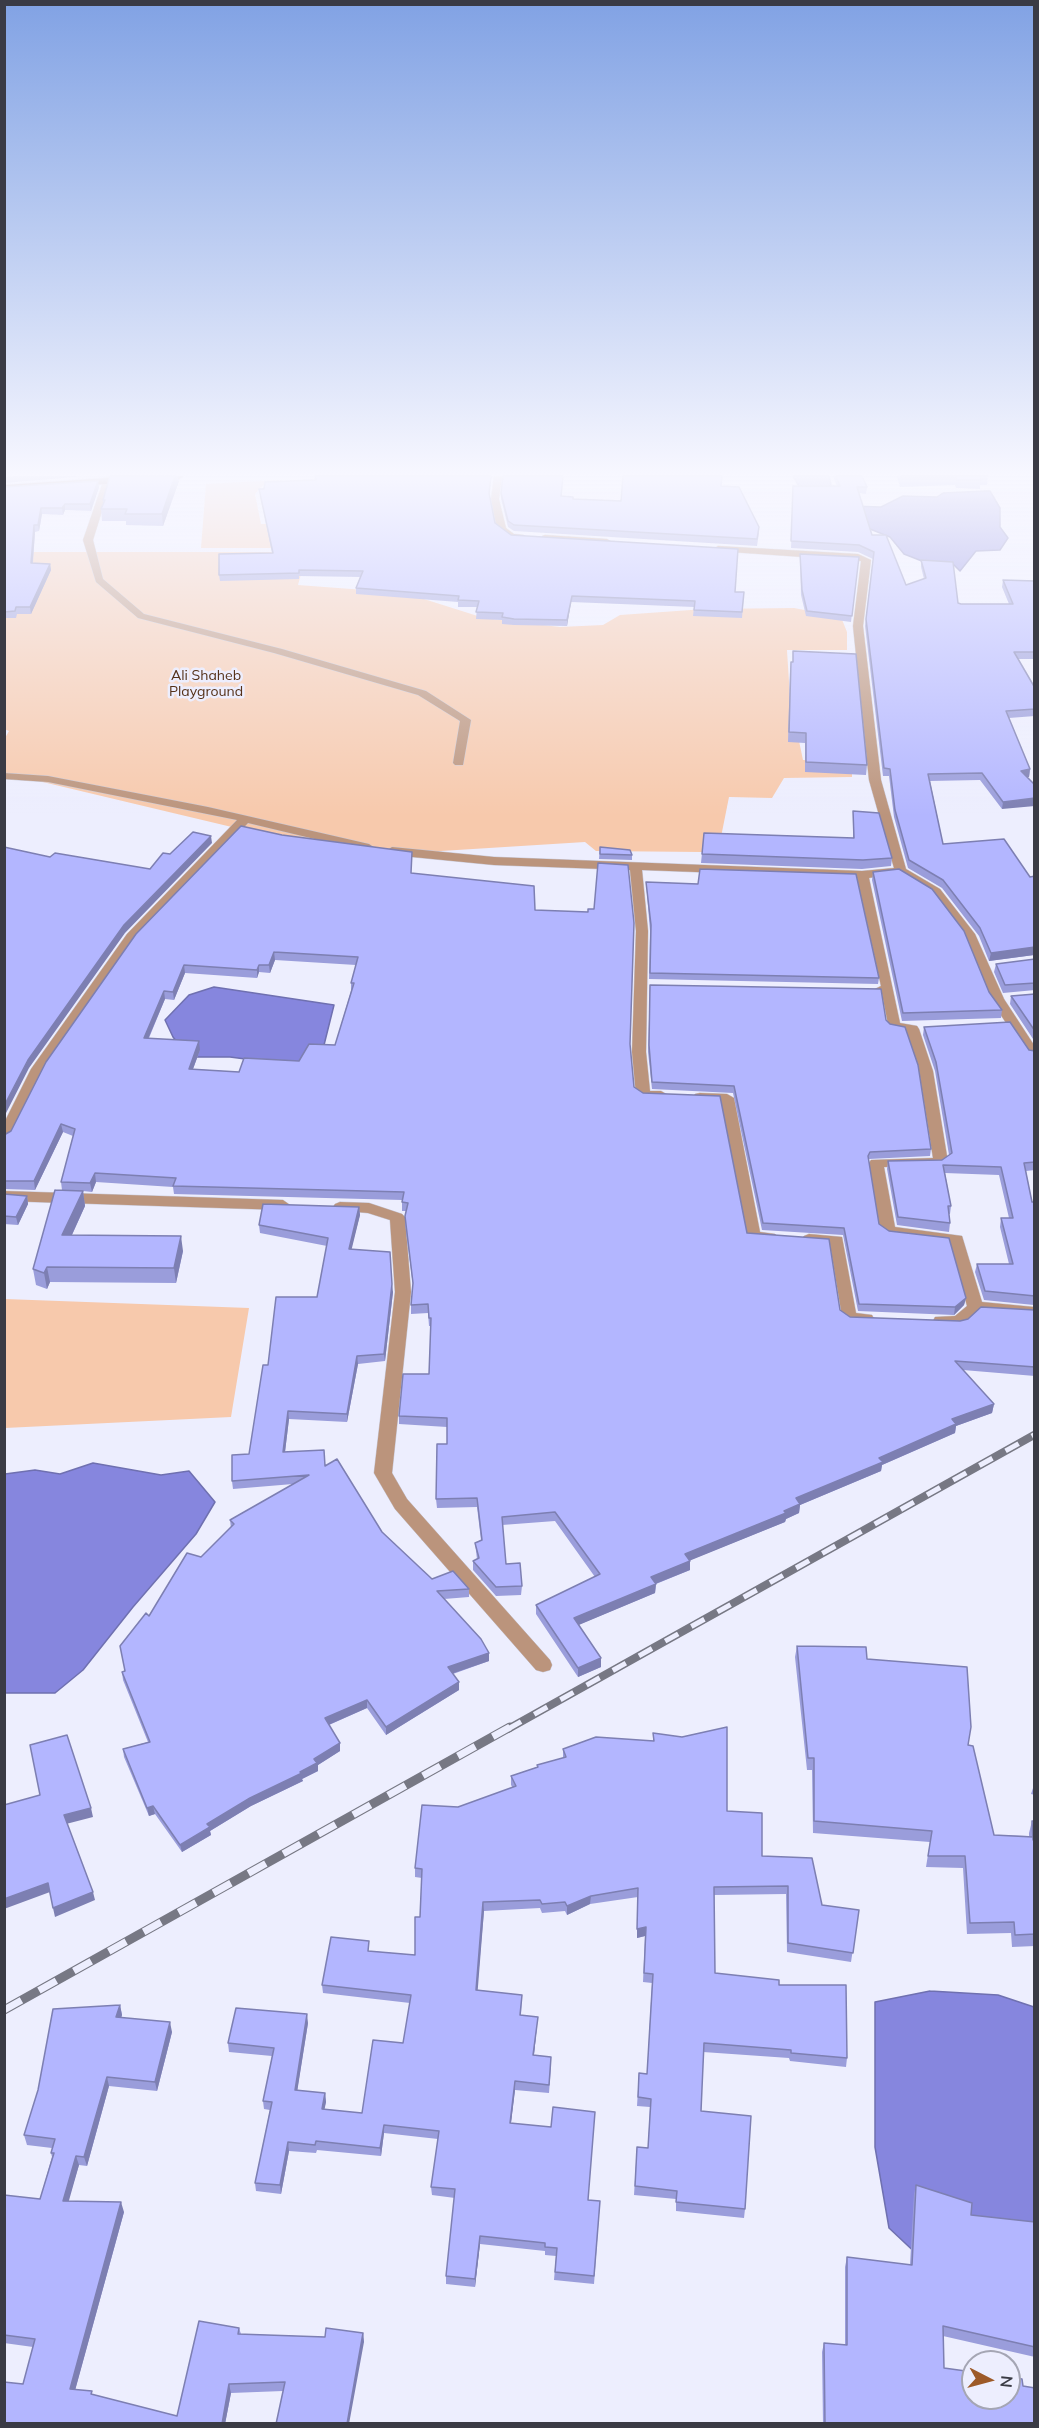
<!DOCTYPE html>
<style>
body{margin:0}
#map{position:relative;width:1039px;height:2428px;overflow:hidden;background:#edeefe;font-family:Mulish,sans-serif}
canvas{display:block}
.frame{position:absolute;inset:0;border:6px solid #3a3b45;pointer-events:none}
.north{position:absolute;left:961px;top:2350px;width:60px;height:60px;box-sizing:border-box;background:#edeefe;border:2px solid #a5a6b4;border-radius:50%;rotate:96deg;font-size:16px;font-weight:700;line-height:24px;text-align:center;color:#3a3b45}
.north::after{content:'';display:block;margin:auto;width:21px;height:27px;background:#9d5a29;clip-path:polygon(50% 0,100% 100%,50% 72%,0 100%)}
</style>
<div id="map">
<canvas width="1039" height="2428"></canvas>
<div class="frame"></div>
<div class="north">N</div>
</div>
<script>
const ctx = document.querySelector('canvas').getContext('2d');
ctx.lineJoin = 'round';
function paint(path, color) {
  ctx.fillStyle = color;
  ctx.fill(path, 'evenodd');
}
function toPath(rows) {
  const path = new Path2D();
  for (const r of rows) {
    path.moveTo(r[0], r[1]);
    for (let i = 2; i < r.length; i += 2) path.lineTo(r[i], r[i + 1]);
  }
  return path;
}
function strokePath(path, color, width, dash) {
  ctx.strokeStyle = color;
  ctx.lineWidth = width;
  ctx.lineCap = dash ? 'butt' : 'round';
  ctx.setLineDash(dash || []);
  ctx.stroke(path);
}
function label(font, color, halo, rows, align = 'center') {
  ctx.font = font + ' Mulish,sans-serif';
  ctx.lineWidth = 5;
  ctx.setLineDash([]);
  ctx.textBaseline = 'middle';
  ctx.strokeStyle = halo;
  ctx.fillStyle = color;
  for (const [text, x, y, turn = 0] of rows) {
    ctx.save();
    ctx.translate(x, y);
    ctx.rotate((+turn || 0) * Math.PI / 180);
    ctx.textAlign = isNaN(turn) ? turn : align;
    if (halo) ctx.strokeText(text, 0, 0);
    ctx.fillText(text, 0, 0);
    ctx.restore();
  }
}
paint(toPath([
 [279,480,278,485,263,485,255,494,261,524,288,524,302,548,201,548,206,484],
 [4,540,26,552,307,552,298,585,405,593,484,618,560,627,603,625,620,615,705,609,794,608,841,617,847,632,847,650,787,650,790,698,803,760,852,762,852,777,784,778,772,798,729,797,720,842,702,852,596,851,585,842,409,853,257,833,5,773,5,738,9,731,4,729],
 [5,1299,249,1308,231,1417,5,1428]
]), '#f7c9ac');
const water = toPath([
 [793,476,829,476,831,485,825,490,799,486,793,476],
 [985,491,990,491,1000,508,1000,527,1008,538,1000,550,976,551,960,571,954,565,927,563,904,554,890,537,865,527,850,506,881,507,903,496,937,497,943,493,985,491],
 [214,987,334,1005,322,1053,292,1065,230,1057,189,1057,173,1037,165,1020,189,995,214,987],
 [93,1463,161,1475,189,1471,215,1502,196,1534,133,1607,83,1670,55,1693,5,1693,5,1474,35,1470,60,1474,93,1463],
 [930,1991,998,1995,1034,2007,1034,2300,922,2259,889,2228,875,2147,875,2002,930,1991]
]);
paint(water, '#8686de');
strokePath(water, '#6f70b0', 1.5);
const minor = toPath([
 [108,476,112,479,93,540,103,579,144,614,282,649,426,691,471,720,463,765,455,765,453,763,460,721,418,695,274,653,138,618,96,582,83,540,104,479,108,476],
 [494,476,502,476,499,499,506,528,514,534,524,535,524,539,508,538,497,529,491,499,494,476],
 [545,535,607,539,612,542,607,545,542,540,542,536,545,535],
 [718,546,858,554,871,560,863,626,881,780,906,869,940,889,975,934,1004,999,1034,1045,1034,1058,1029,1057,990,999,965,938,932,895,896,873,869,878,900,1023,917,1026,919,1029,933,1071,948,1162,941,1166,884,1167,895,1227,962,1236,982,1302,1034,1307,1034,1317,979,1313,965,1326,935,1325,933,1321,935,1317,955,1316,967,1306,950,1243,888,1236,880,1231,869,1163,871,1160,933,1158,919,1071,906,1032,889,1029,882,994,873,990,881,986,857,878,642,870,648,931,646,1052,650,1091,661,1091,668,1095,661,1099,643,1099,636,1095,632,1052,636,931,630,870,494,865,392,855,386,851,392,847,494,857,862,871,894,868,869,780,853,626,861,561,715,551,713,549,718,546],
 [4,773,48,776,208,807,369,844,375,848,369,852,248,823,135,940,45,1069,11,1138,4,1142,4,1123,31,1069,127,934,237,820,48,782,4,779,4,773],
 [700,1093,727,1094,734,1098,760,1232,775,1234,778,1237,775,1240,753,1242,745,1237,721,1102,695,1100,693,1097,695,1094,700,1093],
 [4,1191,283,1200,290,1205,283,1210,4,1201,4,1191],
 [340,1202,369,1203,402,1214,405,1217,411,1292,392,1473,407,1499,550,1660,552,1665,550,1670,543,1672,536,1670,395,1509,374,1473,395,1292,390,1220,368,1213,335,1210,333,1207,335,1204,340,1202],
 [809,1234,842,1237,856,1313,872,1315,874,1319,872,1323,843,1322,830,1245,804,1242,801,1239,804,1236,809,1234]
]);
const highway = toPath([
 [135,476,184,476,179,479,4,491,4,485,135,476]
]);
strokePath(minor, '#c9cad9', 1);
strokePath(highway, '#c9cad9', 2);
paint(minor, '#bb947c');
paint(highway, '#633716');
const railFar1 = toPath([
 [508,1729,1034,1435]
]);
const rail = toPath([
 [4,2010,510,1727]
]);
strokePath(railFar1, '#777884', 8);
strokePath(rail, '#777884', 9);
strokePath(railFar1, '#edeefe', 5, [15]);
strokePath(rail, '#edeefe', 7, [20]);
paint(toPath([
 [315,476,492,476,489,496,495,523,511,535,735,592,744,592,742,618,693,616,694,607,571,602,567,626,514,625,502,624,502,620,476,619,477,607,458,607,458,602,356,594,356,588,360,577,299,576,299,579,220,581,219,575,272,553,259,489,315,480],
 [833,476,862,476,867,487,866,494,859,493,872,535,906,585,924,579,921,567,921,560,958,603,961,604,1009,604,1002,587,1003,580,1035,581,1035,659,1018,659,1035,688,1035,716,1009,718,1030,769,1029,777,1027,777,1002,809,980,780,930,781,943,844,1030,877,1035,876,1035,955,1034,955,989,961,979,936,942,888,908,868,894,817,889,776,883,776,865,626,873,559,858,552,791,548,793,486,837,486],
 [897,476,988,476,987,485,980,485,980,489,956,488,955,485,900,487],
 [179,481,163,526,126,525,126,521,102,521,101,509,103,504,103,500],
 [722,486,759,533,757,546,514,531,508,527,501,499,501,493,562,496,573,499,621,501],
 [4,487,99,487,91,511,65,510,63,515,42,514,39,531,35,532,33,563,50,564,51,570,31,614,17,614,16,618,4,618],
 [800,554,859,557,851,622,806,616,801,595],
 [793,651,867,765,866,775,805,772,805,743,788,742,790,672,791,662,793,662],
 [853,811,892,858,891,866,862,869,701,863,704,833,853,838],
 [600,847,632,855,632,860,599,859],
 [873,872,989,992,1002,1010,1001,1018,902,1021,872,880],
 [411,873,535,910,630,1044,634,1087,747,1233,840,1310,850,1317,960,1321,1035,1310,1035,1376,963,1370,994,1404,992,1413,956,1426,955,1433,882,1465,881,1471,800,1505,799,1513,786,1519,785,1522,690,1560,690,1570,656,1584,655,1593,578,1625,601,1658,601,1667,578,1677,536,1614,536,1605,595,1577,555,1521,502,1525,506,1564,522,1586,521,1595,496,1596,473,1570,473,1561,477,1559,475,1543,481,1540,477,1507,437,1508,436,1499,447,1444,447,1427,399,1424,399,1416,429,1374,431,1326,429,1326,428,1313,411,1314,411,1305,413,1286,405,1224,405,1216,406,1211,402,1211,402,1200,174,1194,173,1187,96,1182,92,1192,83,1191,85,1206,72,1235,183,1251,176,1283,50,1282,47,1289,36,1285,33,1269,62,1190,61,1182,73,1136,63,1132,35,1190,4,1189,4,1135,11,1131,136,934],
 [275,960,356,965,351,983,351,991,335,1045,299,1061,239,1072,193,1069,200,1050,149,1038,165,999,174,1000,185,973,257,978,259,972,270,973],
 [646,882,698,884,879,978,878,984,649,979,650,931],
 [1035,959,1035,990,1003,993,994,972,996,964],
 [650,985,886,1020,931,1149,930,1156,869,1159,868,1160,879,1224,966,1298,964,1305,954,1315,858,1311,843,1235,762,1230,733,1093,652,1089,648,1052],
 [1035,994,1035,1042,1010,1004,1011,996],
 [924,1027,1035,1051,1035,1170,1026,1171,1032,1202,1035,1202,1035,1308,1034,1305,984,1300,975,1272,977,1264,1009,1264,1000,1227,1001,1218,1009,1218,999,1175,945,1173,951,1206,950,1214,949,1214,950,1223,949,1232,897,1225,887,1169,888,1161,942,1160,949,1155,935,1071,923,1035],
 [4,1194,27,1196,28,1204,18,1225,4,1224],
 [359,1207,360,1215,351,1249,393,1292,385,1361,358,1364,347,1422,289,1419,285,1452,325,1465,382,1532,432,1579,469,1589,469,1597,444,1599,489,1653,489,1661,453,1674,459,1690,386,1735,367,1708,329,1725,340,1751,318,1765,318,1771,302,1779,303,1781,251,1806,210,1831,211,1835,182,1852,155,1814,149,1816,124,1757,123,1749,148,1742,123,1680,122,1672,125,1671,149,1616,201,1557,231,1528,230,1520,293,1484,233,1489,232,1481,249,1454,268,1365,317,1297,327,1246,260,1233,259,1225],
 [797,1646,867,1659,968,1745,994,1835,1029,1836,1029,1833,1032,1821,1035,1821,1035,1946,1012,1947,1011,1933,967,1934,963,1868,926,1867,930,1842,813,1833,812,1770,807,1770,795,1657],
 [653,1733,727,1811,762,1856,822,1905,859,1910,851,1962,787,1952,786,1894,714,1895,715,1973,779,1985,847,2058,846,2067,790,2061,789,2058,703,2052,701,2111,745,2209,744,2218,676,2211,676,2199,634,2195,637,2147,648,2148,650,2107,637,2106,639,2073,647,2074,652,1983,643,1982,645,1936,637,1938,638,1897,590,1904,567,1915,565,1911,542,1913,540,1908,484,1911,477,1990,522,1995,521,2015,537,2025,534,2055,551,2066,549,2093,515,2090,511,2123,588,2200,600,2201,594,2284,554,2280,556,2256,545,2255,545,2251,480,2244,475,2287,446,2284,446,2276,455,2198,432,2195,431,2187,438,2139,384,2133,381,2156,317,2150,316,2153,289,2151,281,2194,256,2191,255,2183,270,2110,264,2109,263,2101,272,2056,229,2052,228,2043,308,2023,297,2091,325,2093,326,2102,324,2109,362,2113,403,2043,410,2003,323,1993,322,1985,370,1951,415,1955,420,1917,422,1878,415,1877,415,1868,458,1807,513,1788,511,1785,511,1776,537,1767,537,1765,563,1758,563,1749,653,1741],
 [1035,1782,1035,1795,1031,1794],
 [120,2005,122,2015,121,2018,172,2032,157,2091,109,2086,87,2166,79,2165,68,2201,124,2212,75,2390,177,2416,239,2328,241,2334,325,2337,363,2333,364,2342,283,2391,231,2393,225,2424,4,2424,23,2384,33,2347,4,2343,4,2195,40,2199,52,2157,51,2153,52,2148,27,2145,24,2135],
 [916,2185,971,2215,1035,2222,1035,2357,943,2336,944,2368,1023,2386,1035,2424,823,2424,822,2352,824,2343,845,2345,845,2267,847,2257,910,2265,914,2194]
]), '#9a9ddb');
paint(toPath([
 [16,476,85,476,4,483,4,477],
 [175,476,178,476,179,481,163,526,162,514],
 [98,481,99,487,91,511,90,504],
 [65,504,65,510,63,515,62,508],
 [41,508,42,514,39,531,38,525],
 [34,525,35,532,32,570,31,563],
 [50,564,51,570,31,614,30,607],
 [572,596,567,626,567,620],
 [1030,769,1029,777,1020,778,1021,771],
 [1035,798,1035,806,1002,809,1003,802],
 [211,836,212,843,125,933,29,1068,4,1117,4,1106,28,1060,124,925],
 [1035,947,1034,955,989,961,991,953],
 [274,952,275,960,270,973,269,965],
 [184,965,185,973,174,1000,173,992],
 [259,965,259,972,257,978,257,970],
 [164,991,165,999,145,1046,144,1038],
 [199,1041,200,1050,190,1077,189,1069],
 [61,1124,63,1132,35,1190,34,1181],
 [95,1173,96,1182,92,1192,90,1183],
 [83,1191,85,1206,65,1250,62,1235],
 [27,1196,28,1204,18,1225,16,1217],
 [359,1207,360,1215,350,1256,349,1249],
 [181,1236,183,1251,176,1283,174,1268],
 [47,1267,50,1282,47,1289,44,1273],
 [392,1284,393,1292,385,1361,384,1354],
 [966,1298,964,1305,954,1315,955,1307],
 [357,1356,358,1364,347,1422,347,1414],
 [994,1404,992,1413,956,1426,955,1433,882,1465,881,1471,800,1505,799,1513,786,1519,785,1522,684,1563,685,1554,784,1511,796,1498,952,1419],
 [288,1411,289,1419,284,1460,283,1452],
 [690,1561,690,1570,650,1586,651,1577],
 [656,1584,655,1593,574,1627,574,1618],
 [489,1653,489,1661,448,1675,448,1667],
 [601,1658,601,1667,578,1677,578,1668],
 [459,1682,459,1690,386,1735,386,1727],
 [367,1700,367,1708,326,1726,325,1718],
 [340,1743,340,1751,318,1765,318,1771,302,1779,303,1781,251,1806,210,1831,211,1835,182,1852,180,1845,207,1824,250,1798,300,1772,314,1759],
 [153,1806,155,1814,149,1816,147,1808],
 [91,1808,93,1817,66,1824,64,1815],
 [48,1883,50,1892,4,1909,4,1899],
 [93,1892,95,1900,55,1917,53,1908],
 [591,1896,590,1904,567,1915,567,1906],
 [483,1902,484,1911,477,1999,476,1990],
 [646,1927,645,1936,637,1938,637,1929],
 [120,2005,122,2015,118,2027,116,2017],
 [307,2014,308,2023,296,2099,295,2090],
 [538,2017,537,2025,533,2064,533,2055],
 [170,2022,172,2032,157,2091,155,2082],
 [107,2077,109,2086,87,2166,84,2157],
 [515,2081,515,2090,510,2131,510,2123],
 [325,2093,326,2102,323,2117,322,2109],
 [384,2125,384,2133,381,2156,380,2148],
 [288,2142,289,2151,281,2194,280,2185],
 [76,2156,79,2165,66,2211,63,2201],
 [121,2202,124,2212,73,2398,70,2389],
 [480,2236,480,2244,475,2287,475,2279],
 [363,2333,364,2342,349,2424,347,2424],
 [229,2384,231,2393,225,2424,222,2424]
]), '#7d7fb2');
const building = toPath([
 [110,476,175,476,162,514,125,514,127,509,101,509,105,500,103,500,110,476],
 [315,476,491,476,489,493,495,523,511,535,738,549,735,592,744,592,742,612,694,610,695,601,572,596,567,620,514,619,502,617,503,613,476,612,479,601,458,600,459,596,356,588,363,571,299,570,299,573,219,575,219,554,273,553,259,489,264,489,265,482,316,480,315,476],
 [503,476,563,476,561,496,573,497,573,499,621,501,623,476,722,476,721,486,739,487,759,527,757,539,514,525,508,521,501,493,503,476],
 [836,476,862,476,867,487,857,487,872,535,886,535,906,585,926,578,921,560,953,562,958,603,961,604,1013,604,1003,580,1035,581,1035,652,1014,652,1035,688,1035,709,1006,711,1030,769,1021,771,1035,785,1035,798,1003,802,982,773,928,774,943,844,1004,839,1030,877,1035,876,1035,947,991,953,980,928,943,880,909,860,895,810,890,769,884,768,866,619,874,552,859,545,791,541,793,486,840,486,836,476],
 [901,476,988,476,980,476,981,480,957,480,956,477,901,478,901,476],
 [98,481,90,504,65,504,62,508,41,508,38,525,34,525,31,563,50,564,30,607,16,607,15,611,4,612,4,487,98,481],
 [800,554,859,557,852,616,807,611,802,590,800,554],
 [793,651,856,654,867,765,806,762,806,733,789,732,791,662,793,662,793,651],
 [853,811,879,813,892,858,863,860,702,854,704,833,854,838,853,811],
 [241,826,282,835,412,852,411,873,534,886,535,910,588,912,588,909,594,909,598,863,628,865,634,923,630,1044,634,1087,643,1093,720,1096,747,1233,829,1239,840,1310,850,1317,960,1321,968,1319,981,1307,1035,1310,1035,1367,955,1361,994,1404,952,1419,956,1424,879,1458,883,1462,796,1498,800,1504,784,1511,786,1513,685,1554,690,1561,651,1577,656,1584,574,1618,601,1658,578,1668,536,1605,600,1574,555,1512,502,1517,506,1564,520,1563,522,1586,496,1587,473,1561,479,1558,475,1543,482,1540,477,1498,436,1499,437,1444,447,1444,447,1418,399,1416,403,1374,429,1374,431,1318,429,1318,428,1304,411,1305,413,1283,405,1216,408,1203,402,1202,404,1192,173,1186,176,1178,95,1173,90,1183,61,1182,75,1129,61,1124,34,1181,4,1181,4,1135,11,1131,46,1062,136,934,241,826],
 [274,952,358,957,351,983,354,983,335,1045,309,1044,299,1061,244,1058,239,1072,189,1069,199,1041,144,1038,164,991,173,992,184,965,257,970,259,965,269,965,274,952],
 [193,832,211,836,124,925,28,1060,4,1106,4,847,50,857,55,853,150,869,163,853,170,854,193,832],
 [600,847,630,850,632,855,600,854,600,847],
 [700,869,856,874,879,978,650,973,651,925,646,882,698,884,700,869],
 [899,869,932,889,964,931,989,992,1002,1010,903,1013,873,872,899,869],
 [1035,959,1035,983,1005,985,996,964,1035,959],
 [650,985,881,989,886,1020,890,1024,905,1027,918,1065,931,1149,870,1152,868,1156,879,1224,889,1231,949,1238,966,1298,955,1307,859,1304,844,1228,763,1223,734,1086,652,1082,649,1045,650,985],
 [1035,994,1035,1031,1011,996,1035,994],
 [1010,1022,1029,1050,1035,1051,1035,1162,1024,1163,1032,1202,1035,1202,1035,1296,985,1291,977,1264,1013,1264,1001,1218,1013,1218,1001,1167,943,1165,951,1206,948,1206,950,1223,898,1217,888,1161,942,1160,952,1153,936,1062,924,1027,1010,1022],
 [55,1190,83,1191,62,1235,181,1236,174,1268,47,1267,44,1273,33,1269,55,1190],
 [4,1194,27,1196,16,1217,4,1216,4,1194],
 [263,1204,359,1207,349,1249,390,1252,392,1284,384,1354,357,1356,347,1414,288,1411,283,1452,324,1450,325,1466,337,1459,382,1532,432,1579,453,1571,469,1589,437,1591,481,1639,489,1653,448,1667,459,1682,386,1727,367,1700,325,1718,340,1743,314,1759,317,1763,300,1772,302,1773,250,1798,207,1824,210,1827,180,1845,153,1806,147,1808,123,1749,150,1742,122,1672,125,1671,120,1646,146,1613,149,1616,187,1553,201,1557,234,1524,230,1520,309,1475,232,1481,232,1455,249,1454,263,1365,268,1365,276,1297,317,1297,328,1238,259,1225,263,1204],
 [797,1646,866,1647,867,1659,967,1667,971,1727,968,1745,973,1746,994,1835,1033,1837,1033,1840,1032,1821,1035,1821,1035,1934,1015,1935,1014,1922,970,1923,965,1856,928,1856,932,1831,814,1821,814,1758,808,1758,797,1646],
 [727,1727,727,1811,762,1813,762,1856,812,1858,822,1905,859,1910,853,1953,788,1943,788,1886,714,1887,715,1973,779,1980,779,1985,846,1985,847,2058,791,2053,791,2050,704,2043,701,2111,751,2116,745,2209,676,2202,677,2191,635,2186,637,2147,648,2148,651,2099,638,2097,639,2073,647,2074,653,1974,644,1973,646,1927,637,1929,638,1888,591,1896,567,1906,565,1902,542,1904,540,1900,483,1902,476,1990,522,1995,520,2015,538,2017,533,2055,551,2057,549,2085,515,2081,510,2123,551,2127,553,2107,595,2112,588,2200,600,2201,594,2276,555,2272,557,2248,545,2247,545,2243,480,2236,475,2279,446,2276,455,2189,431,2187,439,2131,384,2125,380,2148,316,2141,315,2145,288,2142,280,2185,255,2183,272,2102,263,2101,274,2048,228,2043,236,2008,307,2014,295,2090,325,2093,322,2109,362,2113,373,2040,403,2043,411,1995,322,1985,331,1937,369,1941,368,1951,415,1955,415,1917,420,1917,422,1869,415,1868,422,1805,458,1807,516,1786,511,1776,538,1767,537,1765,566,1757,563,1749,596,1737,654,1741,653,1733,682,1737,727,1727],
 [67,1735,91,1808,64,1815,93,1892,53,1908,48,1883,4,1899,4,1805,40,1795,30,1745,67,1735],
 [120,2005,116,2017,170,2022,155,2082,107,2077,84,2157,76,2156,63,2201,121,2202,70,2389,92,2391,91,2394,177,2416,199,2321,239,2328,238,2334,325,2337,326,2328,363,2333,347,2424,276,2424,285,2382,229,2384,222,2424,4,2424,4,2382,23,2384,35,2339,4,2335,4,2195,40,2199,54,2153,51,2153,55,2139,24,2135,38,2090,53,2009,120,2005],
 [916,2185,972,2203,971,2215,1035,2222,1035,2347,943,2326,944,2368,973,2372,973,2398,1009,2398,1009,2377,1022,2379,1023,2386,1035,2388,1035,2424,825,2424,824,2343,847,2345,847,2257,912,2265,916,2185]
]);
paint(building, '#b3b6ff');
strokePath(building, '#7d7fb2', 1.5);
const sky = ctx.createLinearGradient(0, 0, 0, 816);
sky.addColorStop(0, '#81a2e4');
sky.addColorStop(0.58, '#f7f7ff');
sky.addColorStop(1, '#f7f7ff00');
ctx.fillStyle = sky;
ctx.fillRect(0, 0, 1039, 816);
label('14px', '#553119', '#edeefe', [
 ["Ali Shaheb",206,676],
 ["Playground",206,692]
]);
</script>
